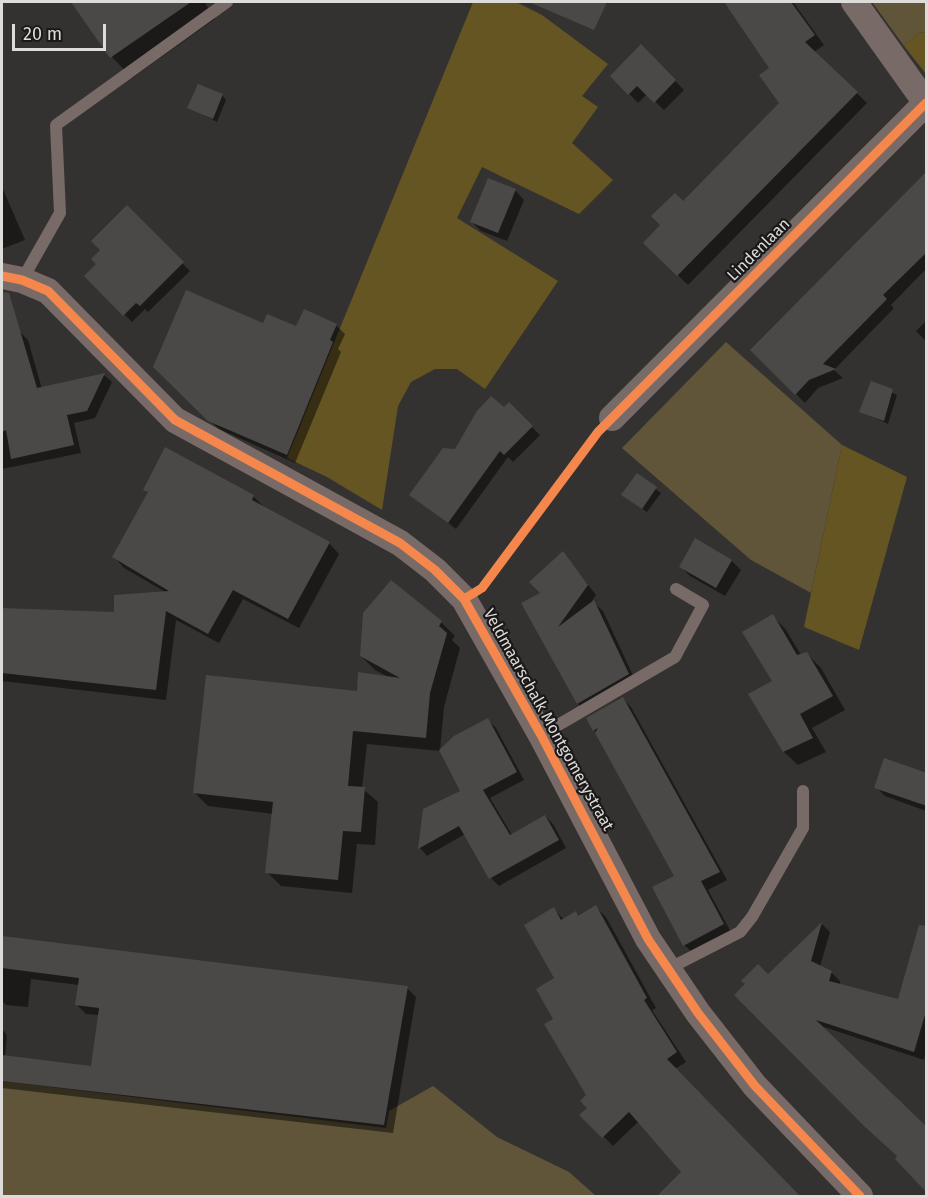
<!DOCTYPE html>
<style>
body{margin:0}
#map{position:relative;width:928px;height:1198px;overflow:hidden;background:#343230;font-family:"Fira Sans",sans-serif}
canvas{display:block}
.frame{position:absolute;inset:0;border:3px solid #dedcda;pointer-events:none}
.scale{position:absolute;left:12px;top:24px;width:94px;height:27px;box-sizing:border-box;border:3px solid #dedcda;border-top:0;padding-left:8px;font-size:18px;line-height:21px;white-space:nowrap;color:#dedcda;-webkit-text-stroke:4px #1b1918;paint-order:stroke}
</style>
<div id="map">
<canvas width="928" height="1198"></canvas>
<div class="frame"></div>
<div class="scale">20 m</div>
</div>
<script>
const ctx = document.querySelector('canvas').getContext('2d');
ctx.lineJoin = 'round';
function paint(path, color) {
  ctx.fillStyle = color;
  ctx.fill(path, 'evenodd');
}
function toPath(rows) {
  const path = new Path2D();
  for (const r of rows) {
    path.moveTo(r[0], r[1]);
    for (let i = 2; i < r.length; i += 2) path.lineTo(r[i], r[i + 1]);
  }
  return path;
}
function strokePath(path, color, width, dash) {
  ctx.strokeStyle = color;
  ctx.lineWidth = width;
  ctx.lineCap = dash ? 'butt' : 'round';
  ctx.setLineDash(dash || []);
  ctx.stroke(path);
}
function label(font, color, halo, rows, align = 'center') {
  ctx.font = font + ' "Fira Sans",sans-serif';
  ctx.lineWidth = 4.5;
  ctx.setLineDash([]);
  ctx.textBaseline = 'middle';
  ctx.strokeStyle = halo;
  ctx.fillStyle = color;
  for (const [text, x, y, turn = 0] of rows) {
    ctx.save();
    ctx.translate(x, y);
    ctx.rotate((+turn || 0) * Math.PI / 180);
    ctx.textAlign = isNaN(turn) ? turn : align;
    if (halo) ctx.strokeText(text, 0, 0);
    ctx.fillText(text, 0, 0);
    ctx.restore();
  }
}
paint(toPath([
 [872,2,926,2,926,32,919,33,904,46],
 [726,342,842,445,811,593,751,560,622,448],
 [2,1081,386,1128,389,1111,433,1086,497,1137,569,1172,596,1196,2,1196]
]), '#605539');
paint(toPath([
 [473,2,516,2,542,15,608,64,582,96,598,107,572,143,613,180,579,214,482,167,457,218,558,281,485,389,457,369,435,369,411,382,398,406,382,510,327,477,287,458],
 [926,32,926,74,904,46,919,33],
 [842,445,907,477,859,650,804,627]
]), '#655523');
paint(toPath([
 [72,2,207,2,205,3,215,19,132,78,112,57],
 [724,2,793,2,824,45,814,52,867,103,688,285,645,243,781,103,771,68],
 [641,46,684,90,664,110,647,94,638,103,612,76],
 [222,95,226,100,217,122,189,107],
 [926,181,926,269,891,305,894,308,834,370,843,378,818,388,805,403,752,350],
 [2,187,25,240,2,249],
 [515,190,524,200,507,241,481,231,472,222],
 [127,207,190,271,148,312,145,309,132,322,86,276,98,264,102,250],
 [926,321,926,341,916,331],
 [263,325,297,328,336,325,345,334,338,349,341,352,295,463,219,429,155,366],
 [2,331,3,337,20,332,28,340,42,389,104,375,112,382,95,418,74,423,81,453,2,469,2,398,9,396,2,370],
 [872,383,897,395,888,424,860,411],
 [509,404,540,435,513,462,508,457,456,529,411,495],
 [637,475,661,493,647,512,627,499],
 [145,489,253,496,264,507,329,543,339,554,299,628,243,599,219,643,176,620,166,700,2,681,2,610,116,614,167,593,124,568,114,557,149,494],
 [696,540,732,561,741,570,725,596,690,576,681,567],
 [563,553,596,595,592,601,603,611,637,684,587,713,578,704,523,604,542,593],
 [773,616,786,630,801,655,807,654,821,668,845,710,812,728,826,752,798,765,784,752,750,694,774,682],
 [441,622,455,636,452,640,460,648,444,707,440,751,367,744,362,788,378,802,375,845,357,844,352,893,281,886,267,872,274,814,208,806,194,792,358,693,390,678,375,670,361,656],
 [623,699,631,707,727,880,708,890,731,932,693,953,684,945,677,877,594,730],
 [488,720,496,728,524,780,490,798,512,835,545,816,553,824,566,848,499,886,491,878,465,834,427,856,420,848,424,810,462,792],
 [926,774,926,811,885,796,876,787],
 [596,907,606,917,656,1008,652,1010,686,1062,675,1069,684,1172,639,1121,613,1146,582,1115,589,1108,588,1095,555,1020,554,909,564,920,575,913,579,917],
 [822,924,830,932,820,967,831,972,840,981,840,985,899,1001,926,946,926,1049,924,1060,821,1026,899,1156,768,976],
 [3,938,407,988,416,997,393,1133,2,1088,2,1029,7,1035,5,1056,93,1067,99,1015,86,1014,77,1005,79,985,31,979,28,1007,6,1005,2,1001]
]), '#0007');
paint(toPath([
 [71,2,191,2,110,58],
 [529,2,607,2,594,30],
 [724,2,791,2,815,35,805,42,858,92,677,276,643,243,660,225,651,216,675,193,683,201,779,103,759,75,769,68],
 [641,44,676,80,654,103,637,86,628,95,610,76],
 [198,84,223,94,213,119,187,108],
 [927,171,927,252,883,295,887,299,823,364,836,369,809,380,795,395,750,350],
 [488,178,516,189,498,233,470,222],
 [127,205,184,262,140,306,136,303,123,316,84,276,96,264,91,259,100,250,91,241],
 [186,290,263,323,267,314,296,326,304,309,337,324,330,340,333,342,287,455,208,421,153,367],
 [2,292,9,293,37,388,105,373,87,411,67,415,74,445,11,459,6,430,2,432],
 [871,381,893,389,884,421,859,412],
 [491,396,504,407,509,402,533,426,504,455,500,451,448,523,409,495,443,448,455,449,477,411],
 [165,447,254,495,252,500,330,542,288,619,233,590,208,634,166,611,156,690,2,673,2,608,114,612,114,595,169,591,112,557,148,492,143,490],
 [637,473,657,487,642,509,621,495],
 [695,538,732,560,716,588,679,567],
 [563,551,588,585,558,627,594,600,629,674,577,704,521,603,540,593,529,582],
 [391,580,442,621,439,626,447,633,430,693,426,738,353,731,348,786,365,787,361,832,343,831,338,880,265,873,273,802,193,793,206,675,357,691,358,672,400,678,360,656,363,613],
 [773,614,797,655,807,652,833,696,800,714,813,738,783,752,748,694,772,681,742,632],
 [623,697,720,872,701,881,724,924,683,946,652,887,674,876,595,733,598,728,593,731,586,718],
 [488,718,517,772,483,790,510,835,545,815,559,840,489,879,459,826,418,849,423,809,460,791,439,750,454,736],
 [884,758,927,773,927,806,874,788],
 [596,905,647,998,644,1000,677,1052,667,1059,801,1197,656,1197,681,1172,629,1112,602,1138,579,1115,587,1108,580,1101,586,1095,544,1024,553,1019,536,989,554,978,524,925,554,907,561,920,576,911,578,916],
 [822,922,811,961,832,971,829,981,898,999,919,925,927,926,927,1008,914,1052,816,1020,927,1127,927,1193,895,1159,897,1156,864,1126,734,995,745,984,741,981,758,964,768,974],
 [2,936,408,986,384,1125,2,1081,2,1055,91,1066,99,1008,75,1005,79,978,2,968]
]), '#4b4948');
strokePath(toPath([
 [22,280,60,213,56,125,227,2],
 [541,735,675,657,703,605,676,589],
 [668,969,740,932,752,917,803,828,803,791]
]), '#786a67', 12);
strokePath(toPath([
 [854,2,926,103],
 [2,276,22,280,48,291,175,420,400,543,435,570,464,599,541,735,648,939,698,1013,755,1086,860,1196],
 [612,418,926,103]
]), '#786a67', 26);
strokePath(toPath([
 [2,276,22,280,48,291,175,420,400,543,435,570,464,599,541,735,648,939,698,1013,755,1086,860,1196],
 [464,599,482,588,598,432,926,103]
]), '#f5874c', 9);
label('16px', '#dedcda', '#1b1918', [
 ["Lindenlaan",759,250,-45],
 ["Veldmaarschalk Montgomerystraat",548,720,61]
]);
</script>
